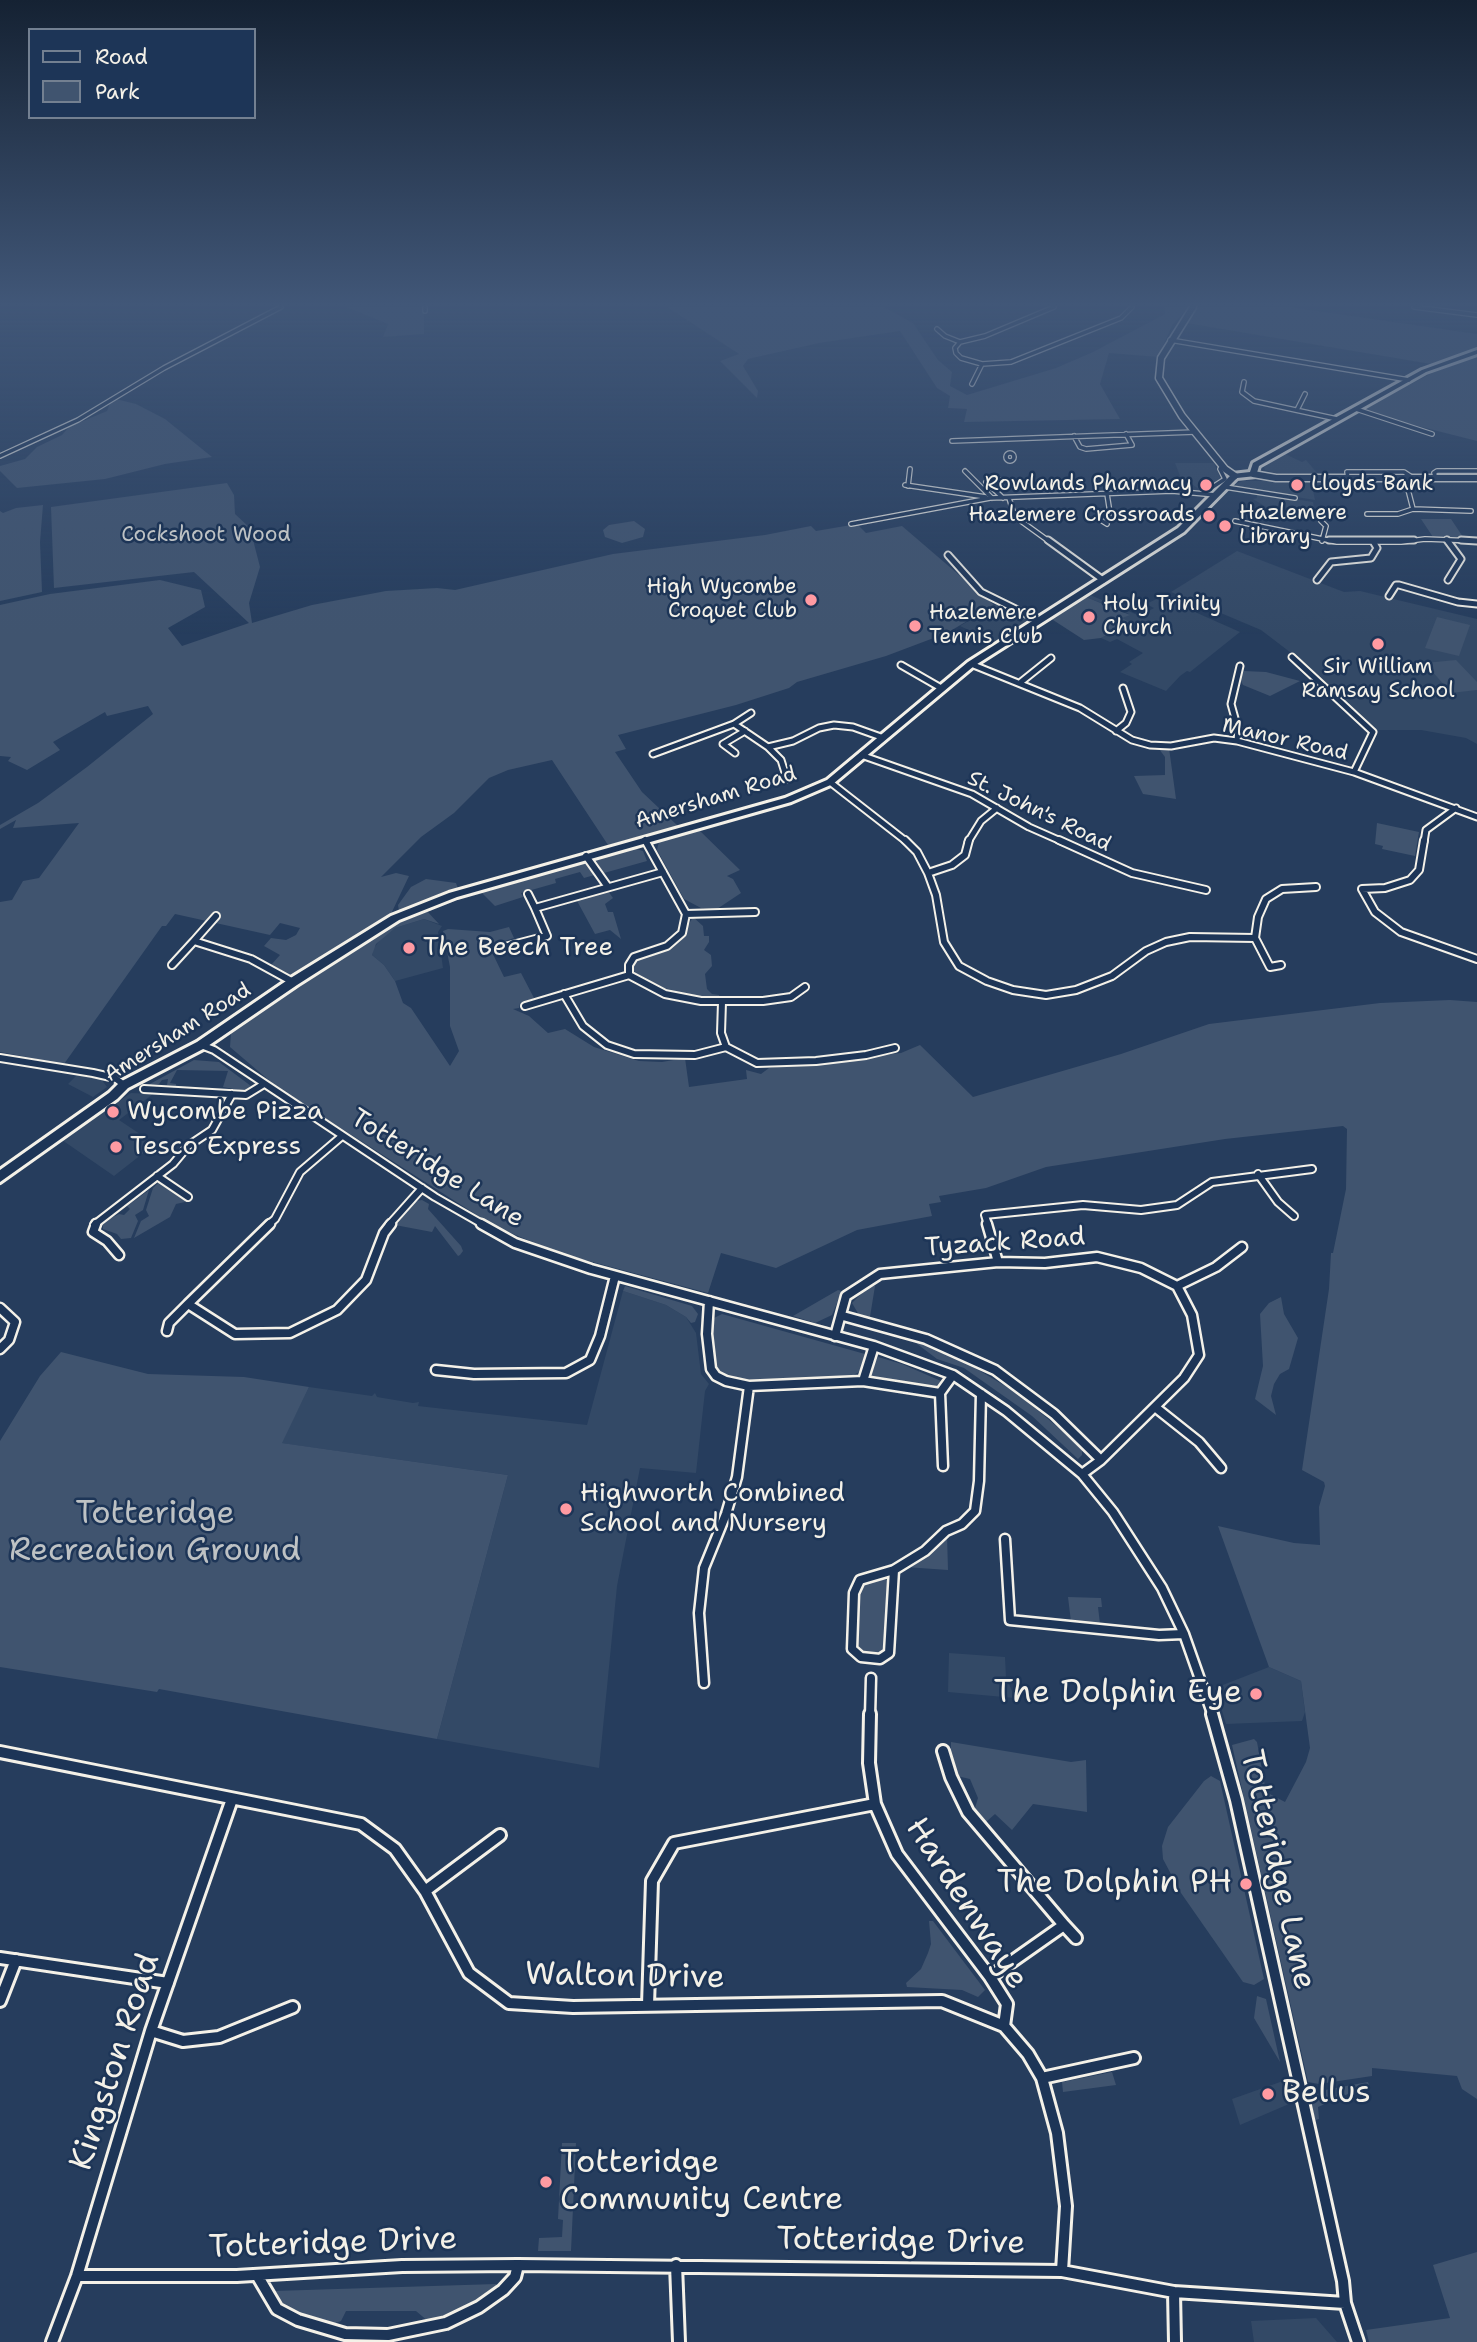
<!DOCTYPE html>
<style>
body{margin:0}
#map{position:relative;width:1477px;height:2342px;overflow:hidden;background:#263d5d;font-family:"Shantell Sans",sans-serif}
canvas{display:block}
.legend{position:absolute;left:28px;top:28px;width:228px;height:91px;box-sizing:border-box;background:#1d3557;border:2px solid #738091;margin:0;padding:9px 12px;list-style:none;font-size:21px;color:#f4f1e8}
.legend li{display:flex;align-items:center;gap:14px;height:35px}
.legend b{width:35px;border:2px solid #738091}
</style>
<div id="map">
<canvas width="1477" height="2342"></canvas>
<ul class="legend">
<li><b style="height:9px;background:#1d3557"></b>Road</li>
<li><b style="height:19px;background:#40546f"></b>Park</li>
</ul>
</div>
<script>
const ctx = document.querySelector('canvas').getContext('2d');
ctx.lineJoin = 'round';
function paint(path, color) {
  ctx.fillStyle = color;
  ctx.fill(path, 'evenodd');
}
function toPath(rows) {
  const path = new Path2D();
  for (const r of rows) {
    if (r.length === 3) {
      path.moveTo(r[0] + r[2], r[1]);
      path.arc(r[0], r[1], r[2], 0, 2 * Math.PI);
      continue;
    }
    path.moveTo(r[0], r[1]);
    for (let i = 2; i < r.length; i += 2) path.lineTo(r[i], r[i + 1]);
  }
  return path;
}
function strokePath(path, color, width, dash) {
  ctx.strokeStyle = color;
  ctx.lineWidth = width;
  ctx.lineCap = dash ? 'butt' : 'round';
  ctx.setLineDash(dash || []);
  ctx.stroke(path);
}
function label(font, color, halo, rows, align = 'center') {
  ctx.font = font + ' "Shantell Sans",sans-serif';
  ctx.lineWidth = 5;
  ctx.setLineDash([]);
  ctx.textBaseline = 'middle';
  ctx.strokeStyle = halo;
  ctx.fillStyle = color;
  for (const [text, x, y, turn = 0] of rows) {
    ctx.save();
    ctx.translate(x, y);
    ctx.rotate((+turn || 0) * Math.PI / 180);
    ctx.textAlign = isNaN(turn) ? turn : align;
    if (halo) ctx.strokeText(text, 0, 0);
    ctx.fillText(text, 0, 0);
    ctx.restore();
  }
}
paint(toPath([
 [1283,453,1302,462,1306,460,1318,474,1275,473,1265,470,1264,467],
 [1175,463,1214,463,1220,478,1204,490,1199,489,1180,476],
 [1243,481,1311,481,1315,500,1236,487,1236,484],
 [1256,493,1313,502,1314,508,1266,507,1253,499,1257,498],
 [1237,551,1344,592,1360,591,1477,619,1477,744,1466,738,1421,730,1376,730,1299,659,1261,630,1171,592],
 [1090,595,1140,616,1154,608,1146,604,1161,597,1240,632,1190,672,1187,671,1180,676,1166,691,1120,672,1132,664,1129,662,1143,653,1117,639,1110,642,1101,638,1130,624,1121,618,1129,614,1086,597],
 [997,604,1028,616,1029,623,997,642,977,631,973,632,960,626],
 [424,919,442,926,438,932,443,968,395,981,384,965,372,955,373,949,384,935,395,928],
 [77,1075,101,1079,107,1087,93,1097,68,1084],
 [131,1093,153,1094,119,1120,155,1144,114,1176,62,1140],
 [623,1291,666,1305,686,1317,696,1333,701,1374,709,1384,705,1391,696,1473,640,1468,617,1586,599,1768,437,1739,508,1475,281,1443,309,1387,372,1396,375,1393,377,1397,413,1403,419,1402,418,1406,587,1425],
 [949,1653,1005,1657,1006,1677,1015,1698,948,1692],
 [1269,1667,1301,1681,1305,1712,1302,1721,1226,1724,1215,1688],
 [1283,2081,1289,2104,1240,2125,1232,2099],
 [1316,2318,1337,2342,1254,2342,1251,2321]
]), '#334966');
paint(toPath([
 [346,307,424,307,424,334,383,337,388,324],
 [667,307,884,307,913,323,938,360,952,372,950,386,967,395,1056,368,1093,352,1165,314,1164,307,1188,307,1172,326,1158,357,1109,353,1100,384,1120,419,964,422,967,409,948,408,950,396,937,388,900,331,819,343,748,359,743,366,758,391,757,398,720,361,739,354],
 [1198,307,1290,307,1477,334,1477,350,1438,364,1431,364,1186,323],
 [1477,356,1477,441,1398,421,1363,409,1432,373],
 [116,399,136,404,165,419,212,457,165,464,105,479,17,488,0,471,0,466,25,459,37,447,62,435,69,427,107,411,110,403],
 [227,483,234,495,235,514,250,528,260,567,249,603,252,623,312,605,386,591,437,588,455,590,613,554,765,535,811,526,816,531,857,524,866,533,902,526,994,605,947,633,886,656,797,682,789,688,736,705,618,735,626,749,615,752,642,792,678,826,608,845,552,760,508,770,489,778,454,813,421,837,381,877,396,873,409,876,390,916,294,976,271,965,280,955,264,946,271,938,286,940,296,935,300,928,280,923,270,935,175,914,166,926,162,926,64,1064,0,1052,0,902,12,900,23,881,39,878,79,823,13,828,16,820,0,829,0,825,38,803,87,767,153,714,148,706,107,716,105,712,53,742,60,750,27,770,8,761,11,757,0,756,0,605,50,594,160,580,201,590,205,607,168,628,182,646,249,623,194,572,54,588,51,507],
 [43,505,40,542,42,592,0,601,0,511,3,513,16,508],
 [1421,519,1451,519,1463,537,1433,537],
 [634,521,645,529,643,537,622,543,605,537,603,530,609,525],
 [1086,597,1130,615,1122,618,1131,623,1101,638,1084,640,1050,618],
 [1437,617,1470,625,1459,656,1425,648],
 [1456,660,1477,682,1477,690,1451,693,1425,663],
 [1244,671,1266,672,1300,681,1270,696,1243,685,1240,679],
 [1169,748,1176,799,1143,794,1134,776,1165,775,1165,757,1159,749],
 [1377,823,1419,832,1415,856,1382,849,1383,846,1375,844],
 [698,829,740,870,727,876,733,879,741,893,717,909,701,908,684,899,657,850,659,841],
 [633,848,643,851,647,861,604,873,596,861,596,858],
 [579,863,587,864,598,874,584,878,580,872,555,879,556,883,521,893,523,897,495,906,480,891],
 [426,879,456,883,458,889,399,911,398,905,411,887],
 [608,891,613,898,605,904,608,912,613,912,621,939,610,930,595,934,576,899],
 [425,909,439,924,424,919,395,928,376,944,372,955,384,965,395,981,403,1003,411,1008,450,1066,459,1051,450,1026,450,967,443,931,448,929,490,932,509,927,514,938,489,946,504,977,521,973,534,998,520,1003,519,1008,513,1009,529,1016,548,1033,565,1029,594,1047,639,1061,662,1062,685,1058,689,1087,747,1079,746,1070,761,1074,769,1068,901,1053,920,1045,973,1097,1121,1054,1209,1024,1380,1003,1450,1000,1477,1002,1477,2099,1462,2089,1457,2076,1372,2068,1372,2076,1319,2084,1308,2082,1232,1745,1254,1739,1257,1742,1266,1792,1285,1802,1306,1762,1310,1748,1301,1681,1269,1667,1218,1526,1294,1543,1320,1545,1319,1507,1325,1486,1324,1482,1302,1470,1329,1289,1331,1253,1333,1253,1346,1189,1347,1129,1343,1126,1225,1139,1046,1167,986,1188,939,1196,941,1202,929,1204,932,1216,857,1230,776,1268,721,1253,708,1293,559,1253,494,1226,278,1088,230,1047,231,1033,239,1025,361,943],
 [693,917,703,926,704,936,709,936,709,942,704,950,711,955,712,966,705,974,707,989,712,994,719,995,720,998,701,998,657,986,635,973,633,968,634,960,669,947,680,939],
 [194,1060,219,1062,251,1086,244,1091,223,1087,228,1071,177,1070,170,1083,176,1084,176,1086,167,1085,168,1079,162,1080,159,1084,148,1085],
 [159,1182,172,1188,185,1199,185,1202,176,1204,170,1217,134,1238,141,1221,149,1216,146,1210,153,1188],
 [149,1190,143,1210,135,1215,138,1221,131,1238,121,1239,117,1234,103,1229,103,1222,119,1214,124,1215,130,1209,127,1206],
 [422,1200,429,1204,428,1209,461,1246,463,1251,460,1255,458,1256,435,1226,432,1232,395,1225,416,1201],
 [625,1286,692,1306,698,1314,695,1322,691,1323,686,1317,666,1305,623,1291],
 [869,1286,875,1286,870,1317,859,1315,852,1303],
 [838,1290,842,1291,832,1315,815,1323,793,1316],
 [1281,1297,1284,1314,1298,1338,1289,1369,1280,1374,1274,1384,1271,1396,1276,1415,1255,1399,1263,1366,1260,1314,1269,1303],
 [722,1314,865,1354,861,1371,846,1379,769,1383,729,1379,717,1368,715,1361,713,1324,714,1318],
 [908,1337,960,1359,1017,1393,1067,1435,1082,1450,1082,1455,1078,1459,1032,1416,964,1368,937,1359],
 [61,1352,148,1374,244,1377,309,1387,282,1443,508,1475,437,1739,159,1689,157,1692,0,1667,0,1441,40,1376],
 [878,1357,902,1364,941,1381,939,1388,872,1378,870,1372],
 [947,1535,948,1570,905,1567],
 [870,1580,888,1580,886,1656,855,1654,855,1591],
 [1068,1597,1101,1598,1102,1607,1098,1607,1100,1624,1071,1622],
 [951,1742,1071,1762,1086,1760,1087,1812,1033,1804,1012,1830,995,1814,986,1822,975,1808,978,1798,970,1779,957,1776,951,1762],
 [1211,1776,1220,1781,1264,1979,1254,1985,1243,1982,1181,1893,1163,1859,1162,1846,1168,1827,1204,1781],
 [929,1921,933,1921,985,1990,978,1997,962,1990,907,1987,906,1983,921,1969,928,1953,931,1944],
 [1257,1996,1266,1999,1280,2062,1254,2018],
 [1112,2072,1116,2085,1063,2092,1062,2082],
 [1368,2082,1369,2085,1318,2107,1319,2119,1315,2120,1311,2101,1313,2096,1325,2090],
 [562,2143,576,2143,571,2251,538,2251,539,2238,562,2237,563,2220,558,2219],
 [1477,2252,1477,2342,1369,2342,1366,2330,1450,2318,1433,2265],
 [496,2284,497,2290,493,2299,429,2322,416,2311,346,2311,341,2321,333,2324,274,2305,272,2298,274,2291]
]), '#40546f');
const streetFar4 = toPath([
 [425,307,425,311],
 [1054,307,985,336,960,342,955,348,956,353,961,358,982,364,1011,362,1121,318,1132,307],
 [1414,307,1477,315],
 [937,329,945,336,960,342],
 [1170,340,1409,380],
 [1244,382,1242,392,1254,401,1337,419],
 [972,384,982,364],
 [1298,408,1305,394],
 [1356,409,1432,434],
 [1074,436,1080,447,1086,449,1132,445,1126,434],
 [952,441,1195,432],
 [1010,457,4],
 [0,456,78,420,164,368,281,307],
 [965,471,992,498],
 [1348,478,1347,472,1404,472,1413,478],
 [1436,478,1434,473,1437,471,1477,471],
 [905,485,986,497],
 [908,486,910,469],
 [1225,487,1295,498],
 [1205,492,1225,479,1220,469,1222,466],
 [1107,494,1110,513,1099,519,1107,524],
 [1003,498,986,482,1004,480],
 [1009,498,1013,511,1021,521,1050,542],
 [1413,509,1471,511],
 [1367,514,1398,514,1413,509,1405,478],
 [1235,521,1337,542,1401,542,1425,539,1477,541],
 [1321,521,1326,526,1322,541],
 [851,524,990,498,1172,491,1216,495],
 [1446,539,1448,542]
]);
const streetFar3 = toPath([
 [1048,540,1103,580],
 [1329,540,1414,540],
 [1447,540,1461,559,1448,580],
 [1461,540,1477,541],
 [948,555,981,592,1038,620],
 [1317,580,1331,562,1371,558,1377,548,1374,543],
 [1389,596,1396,585,1399,585,1458,602,1477,604],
 [1292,657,1373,732,1354,772],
 [971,664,1080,708,1132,740,1150,745,1171,746,1214,738,1237,741,1354,772,1477,817],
 [901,665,941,688],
 [1021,682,1051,658],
 [734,724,751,713],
 [1116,731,1126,723,1131,712,1123,688],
 [1237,741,1238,729,1231,704,1240,666],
 [768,747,781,760,787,779],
 [735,753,723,744,745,731],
 [653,754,734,724,768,747,793,741,819,728,834,725,853,727,881,737],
 [861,755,972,794,1029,827,1063,842],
 [830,782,907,842],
 [968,842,981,821,997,808],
 [1424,842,1426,830,1456,808]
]);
const streetFar2 = toPath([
 [645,840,686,914,682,933,667,946,634,957,629,965,629,975,665,994,701,1001,763,1001,791,997,805,987],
 [905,840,917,852,928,873,936,895,944,942,959,966,987,981,1013,990,1046,995,1076,990,1112,976,1146,951,1166,942,1190,937,1255,938],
 [1059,840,1132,873,1206,890],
 [1424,840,1419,870,1410,880,1385,888,1362,889,1375,912,1401,932,1477,959],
 [586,856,608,887],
 [928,873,952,865,965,855,969,840],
 [528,894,535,908],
 [686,914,755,912],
 [216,916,194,941,251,959,293,982],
 [497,949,547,936,535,908,663,872],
 [172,965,194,941],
 [1281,965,1270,967,1255,938,1258,917,1266,899,1282,889,1316,887],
 [564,994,583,1026,607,1045,634,1054,695,1055,726,1047],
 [722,1002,721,1033,726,1047,757,1063,816,1061,866,1055,895,1048],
 [525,1006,629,975],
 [201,1045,214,1050,435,1197,484,1225],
 [0,1058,93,1073,115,1078,124,1085],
 [144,1089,246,1095,264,1084],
 [1258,1174,1278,1202,1294,1216],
 [157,1176,188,1197],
 [94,1225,173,1164,188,1146,212,1130,232,1094],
 [268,1225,275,1219,300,1172,342,1136],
 [389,1225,422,1188],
 [988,1225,985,1215,1083,1205,1141,1210,1177,1205,1212,1182,1312,1169]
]);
const streetFar1 = toPath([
 [96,1224,93,1232,107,1241,119,1255],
 [270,1224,188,1304,235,1334,290,1333,337,1310,366,1280,384,1233,391,1224],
 [481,1224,515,1243,591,1269,874,1346,953,1375,1006,1411,1082,1474,1113,1512,1162,1588,1184,1634,1213,1716],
 [987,1224,998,1262],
 [1177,1286,1216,1267,1242,1247],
 [709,1301,707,1334,711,1369,716,1376,726,1381,749,1386,863,1381,940,1393],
 [0,1308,15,1322,9,1340,0,1349],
 [843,1316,926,1339,995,1370,1054,1414,1101,1460],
 [167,1331,169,1323,188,1304],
 [835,1336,846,1296,880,1274,998,1262,1045,1263,1097,1257,1141,1268,1177,1286,1192,1315,1199,1355,1184,1378,1101,1460,1082,1474],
 [436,1370,474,1374,566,1373,590,1360,600,1336,615,1276],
 [863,1381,874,1346],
 [1155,1407,1199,1442,1221,1468],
 [943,1466,940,1393,953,1375],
 [1005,1539,1010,1620,1159,1635,1184,1634],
 [894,1570,889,1653,880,1659,861,1657,852,1649,854,1593,860,1580,894,1570],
 [894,1570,925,1551,946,1531,962,1524,975,1511,979,1481,981,1394],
 [704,1683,699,1613,704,1568,726,1514,737,1477,749,1386],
 [870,1716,871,1678]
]);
const street = toPath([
 [870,1714,869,1763,875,1804,897,1854,990,1977,1007,2004,1004,2026,1028,2054,1042,2078,1057,2133,1066,2206,1062,2271],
 [1212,1714,1236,1800,1343,2281,1345,2303,1358,2342],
 [943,1751,951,1777,968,1812,1064,1925,990,1977],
 [0,1752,361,1824,395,1849,425,1891,469,1973,509,2003,573,2007,942,2001,1004,2026],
 [425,1891,500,1835],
 [1064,1925,1076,1938],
 [0,1958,168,1983],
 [0,2001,16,1960],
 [648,2005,652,1881,674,1843,875,1804],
 [151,2031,183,2041,219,2037,293,2007],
 [1042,2078,1134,2058],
 [676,2265,679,2342],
 [257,2275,277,2309,298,2320,345,2334,388,2335,446,2323,479,2307,503,2290,515,2277,518,2265],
 [77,2276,237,2276,402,2266,518,2265,1062,2271,1174,2292,1345,2303],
 [1174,2292,1175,2342],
 [52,2342,77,2276,151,2031,232,1799]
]);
const secondary = toPath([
 [1193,307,1161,358,1159,378,1182,416,1225,469,1235,476],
 [1253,474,1276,478,1477,478]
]);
const primary = toPath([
 [1477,350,1477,354,1426,372,1259,466,1256,476,1237,478,1184,532,974,666,833,784,791,802,457,897,399,920,297,985,205,1048,128,1088,117,1099,0,1182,0,1170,109,1093,120,1082,197,1042,289,979,391,916,449,893,785,798,827,780,968,662,1178,528,1232,474,1250,472,1253,463,1422,370,1477,350]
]);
strokePath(streetFar4, '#f4f1e8', 6);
strokePath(streetFar3, '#f4f1e8', 9);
strokePath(streetFar2, '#f4f1e8', 10);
strokePath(streetFar1, '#f4f1e8', 13);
strokePath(street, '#f4f1e8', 16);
strokePath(secondary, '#f4f1e8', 9);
strokePath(primary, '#f4f1e8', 6);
strokePath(streetFar4, '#1d3557', 3.5);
strokePath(streetFar3, '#1d3557', 5);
strokePath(streetFar2, '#1d3557', 6);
strokePath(streetFar1, '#1d3557', 8);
strokePath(street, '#1d3557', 10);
strokePath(secondary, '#1d3557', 6);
paint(primary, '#1d3557');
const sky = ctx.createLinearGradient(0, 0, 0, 635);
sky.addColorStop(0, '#152233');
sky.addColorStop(0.48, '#415778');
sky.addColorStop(1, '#41577800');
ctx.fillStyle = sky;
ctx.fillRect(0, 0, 1477, 635);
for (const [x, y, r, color] of [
 [1206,485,7,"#ff9aa2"],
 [1297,485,7,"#ff9aa2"],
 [1209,516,7,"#ff9aa2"],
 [1225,526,7,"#ff9aa2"],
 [811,600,7,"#ff9aa2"],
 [1089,617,7,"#ff9aa2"],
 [915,626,7,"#ff9aa2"],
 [1378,644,7,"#ff9aa2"],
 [409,948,7,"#ff9aa2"],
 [113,1112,7,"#ff9aa2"],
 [116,1147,7,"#ff9aa2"],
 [566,1509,7,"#ff9aa2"],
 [1256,1694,7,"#ff9aa2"],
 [1246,1884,7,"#ff9aa2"],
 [1268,2094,7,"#ff9aa2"],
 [546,2182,7,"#ff9aa2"]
]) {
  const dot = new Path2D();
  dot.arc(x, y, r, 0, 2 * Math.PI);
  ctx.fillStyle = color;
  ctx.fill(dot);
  strokePath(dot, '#1d3557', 2.5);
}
label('21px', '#f4f1e8', '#1d3557', [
 ["Rowlands Pharmacy",1192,485,"right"],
 ["Lloyds Bank",1311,485],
 ["Hazlemere",1239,514],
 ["Library",1239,538],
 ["Hazlemere Crossroads",1195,516,"right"],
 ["High Wycombe",797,588,"right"],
 ["Croquet Club",797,612,"right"],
 ["Holy Trinity",1103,605],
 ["Church",1103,629],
 ["Hazlemere",929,614],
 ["Tennis Club",929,638],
 ["Sir William",1378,668,"center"],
 ["Ramsay School",1378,692,"center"]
], 'left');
label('21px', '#bec2c4', '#1d3557', [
 ["Cockshoot Wood",206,536]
]);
label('21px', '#f4f1e8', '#1d3557', [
 ["Manor Road",1285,740,13],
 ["Amersham Road",716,798,-17],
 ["St. John's Road",1039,812,26],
 ["Amersham Road",178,1033,-32]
]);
label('26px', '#f4f1e8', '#1d3557', [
 ["The Beech Tree",423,948],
 ["Wycombe Pizza",127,1112],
 ["Tesco Express",130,1147],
 ["Highworth Combined",580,1494],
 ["School and Nursery",580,1524]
], 'left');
label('26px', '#f4f1e8', '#1d3557', [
 ["Totteridge Lane",437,1169,32],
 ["Tyzack Road",1005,1243,-4]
]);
label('32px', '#bec2c4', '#1d3557', [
 ["Totteridge",155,1515],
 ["Recreation Ground",155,1552]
]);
label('32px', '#f4f1e8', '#1d3557', [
 ["The Dolphin Eye",1242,1694],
 ["The Dolphin PH",1232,1884],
 ["Bellus",1282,2094,"left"],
 ["Totteridge",560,2164,"left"],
 ["Community Centre",560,2201,"left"]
], 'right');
label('32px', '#f4f1e8', '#1d3557', [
 ["Totteridge Lane",1277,1870,77],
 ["Hardenwaye",966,1904,57],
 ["Walton Drive",625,1977,1],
 ["Kingston Road",116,2062,-72],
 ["Totteridge Drive",901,2242,1],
 ["Totteridge Drive",333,2244,-2]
]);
</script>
